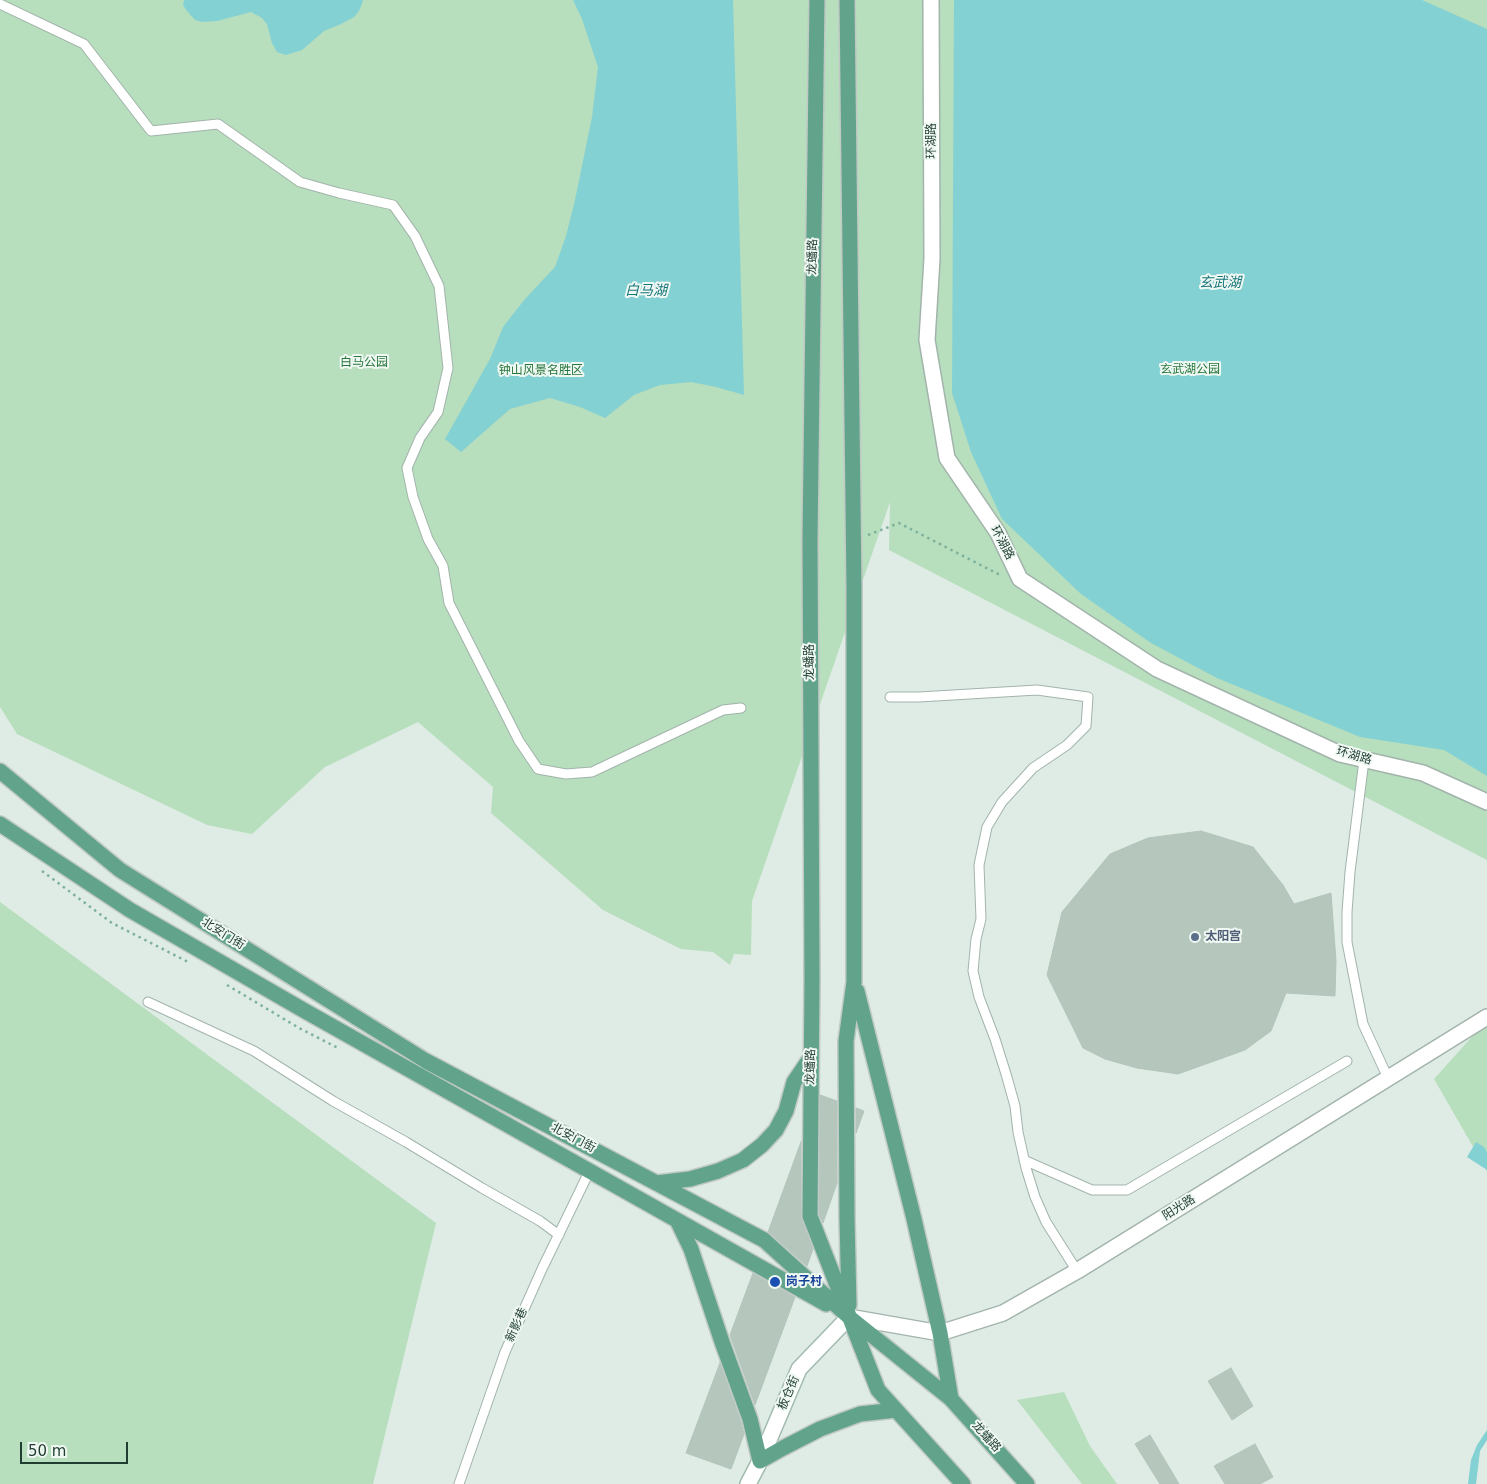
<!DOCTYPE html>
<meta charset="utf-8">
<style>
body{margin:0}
#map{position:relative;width:1487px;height:1484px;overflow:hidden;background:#dfece5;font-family:"DejaVu Sans",sans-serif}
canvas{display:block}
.scale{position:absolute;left:20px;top:1442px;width:108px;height:22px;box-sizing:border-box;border:2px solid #1f3d31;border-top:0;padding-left:6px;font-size:15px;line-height:18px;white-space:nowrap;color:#1f3d31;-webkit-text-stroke:4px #f0f8f3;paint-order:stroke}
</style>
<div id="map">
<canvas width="1487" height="1484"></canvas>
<div class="scale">50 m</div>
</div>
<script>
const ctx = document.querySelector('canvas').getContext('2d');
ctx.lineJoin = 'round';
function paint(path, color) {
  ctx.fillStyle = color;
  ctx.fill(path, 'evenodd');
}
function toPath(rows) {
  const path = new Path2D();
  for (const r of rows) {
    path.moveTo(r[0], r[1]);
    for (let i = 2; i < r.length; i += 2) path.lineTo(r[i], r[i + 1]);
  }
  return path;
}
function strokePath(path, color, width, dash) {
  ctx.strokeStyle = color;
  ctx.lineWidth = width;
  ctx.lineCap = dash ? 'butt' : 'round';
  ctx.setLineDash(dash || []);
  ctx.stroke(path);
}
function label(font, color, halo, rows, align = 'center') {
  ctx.font = font + ' "DejaVu Sans","Noto Sans SC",sans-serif';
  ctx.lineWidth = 4;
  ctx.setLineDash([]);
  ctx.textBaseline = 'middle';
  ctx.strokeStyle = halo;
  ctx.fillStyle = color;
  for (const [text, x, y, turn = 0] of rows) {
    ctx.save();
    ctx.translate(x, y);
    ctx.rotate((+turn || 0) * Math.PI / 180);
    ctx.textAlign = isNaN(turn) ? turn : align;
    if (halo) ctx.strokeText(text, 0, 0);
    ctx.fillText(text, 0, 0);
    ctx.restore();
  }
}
paint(toPath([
 [0,0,1487,0,1487,860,889,550,890,502,752,901,751,955,734,954,730,965,713,952,681,949,603,910,491,813,493,787,418,722,325,767,252,834,207,825,17,734,0,707],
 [0,902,436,1223,373,1484,0,1484],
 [1487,1020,1487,1171,1434,1079],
 [1064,1392,1090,1446,1117,1484,1082,1484,1017,1400]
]), '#b7debd');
paint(toPath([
 [184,0,363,0,363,1,359,11,354,17,341,24,324,31,302,50,286,55,277,52,272,43,267,24,262,18,251,12,217,21,202,22,195,20,187,11,183,5],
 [573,0,733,0,744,395,716,387,691,382,660,385,634,395,605,418,580,407,550,398,510,409,461,452,445,439,490,359,503,327,525,299,555,267,566,236,575,200,592,117,598,67,582,19],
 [954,0,1422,0,1487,29,1487,776,1444,750,1360,737,1217,678,1151,643,1081,594,1002,519,971,452,952,393],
 [1476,1142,1484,1147,1487,1152,1487,1170,1467,1157],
 [1487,1430,1487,1440,1480,1451,1476,1484,1468,1484,1471,1460,1477,1445]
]), '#84d1d4');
const building = toPath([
 [1201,831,1253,847,1283,885,1294,904,1331,893,1336,961,1335,996,1286,993,1271,1031,1245,1050,1178,1074,1137,1068,1105,1059,1083,1048,1047,975,1062,912,1110,854,1148,838,1201,831],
 [820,1095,837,1101,837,1183,823,1223,819,1214,820,1095],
 [856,1108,864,1111,856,1133,856,1108],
 [801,1142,801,1216,813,1249,807,1266,768,1232,801,1142],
 [753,1273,795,1297,755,1405,730,1335,753,1273],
 [720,1363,741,1422,744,1434,731,1469,686,1453,720,1363],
 [1231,1368,1253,1406,1232,1420,1208,1381,1231,1368],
 [1150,1435,1179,1484,1160,1484,1135,1444,1150,1435],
 [1255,1444,1273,1477,1260,1484,1225,1484,1214,1466,1255,1444]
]);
paint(building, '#b5c6bd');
strokePath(building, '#b2c5bb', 1);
const lane = toPath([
 [0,4,84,44,151,131,218,124,300,182,339,193,393,205,415,236,439,286,448,368,438,412,420,438,407,468,413,497,428,539,443,566,449,603,519,741,538,769,566,774,592,772,723,710,741,708],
 [890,697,919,697,1037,690,1088,697,1086,726,1067,745,1033,768,1002,802,987,827,979,865,981,919,976,939,973,971,979,997,995,1039,1006,1074,1015,1106,1018,1132,1026,1168,1035,1197,1046,1222,1077,1271],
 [1364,760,1350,872,1347,912,1347,942,1363,1024,1388,1078],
 [148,1002,254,1051,333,1101,406,1142,482,1188,540,1221,559,1235],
 [1024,1160,1092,1190,1127,1190,1347,1061],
 [459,1484,505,1352,542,1269,589,1172]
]);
const street = toPath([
 [931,0,932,259,927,340,947,458,998,533,1020,579,1157,669,1340,754,1423,773,1487,802],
 [849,1317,940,1333,1003,1313,1077,1271,1487,1017]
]);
const secondary = toPath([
 [748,1484,760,1461,799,1369,849,1317]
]);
const primary = toPath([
 [817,0,810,538,812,979,810,1216,878,1390,963,1484],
 [847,0,854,588,854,982,846,1041,847,1218,849,1305],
 [0,771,120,870,426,1061,764,1240,849,1317,951,1399,1027,1484],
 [0,824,130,910,305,1011,826,1304],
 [857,991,914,1219,940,1333,951,1399],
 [656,1183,690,1179,718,1171,743,1160,762,1145,776,1130,786,1111,794,1082,811,1057],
 [678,1222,691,1249,722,1342,750,1419,760,1461,783,1448,820,1429,860,1414,896,1410]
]);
strokePath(lane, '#a2b4ab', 11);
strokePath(street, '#a2b4ab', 18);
strokePath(secondary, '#a0bbae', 18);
strokePath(primary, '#c0c9c5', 18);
strokePath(toPath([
 [868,535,899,523,1002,576],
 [42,871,112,923,190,963],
 [227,985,299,1028,340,1049]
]), '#7eb19b', 2.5, [2.5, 4]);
strokePath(lane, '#fff', 9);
strokePath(street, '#fff', 15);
strokePath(secondary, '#fff', 15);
strokePath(primary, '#61a48b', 15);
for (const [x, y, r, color] of [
 [1195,937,5,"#5c6f8a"],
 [775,1282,6,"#1a4fb4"]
]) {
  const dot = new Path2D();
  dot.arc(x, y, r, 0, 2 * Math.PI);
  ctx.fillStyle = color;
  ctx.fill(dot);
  strokePath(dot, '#f0f8f3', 2);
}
label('12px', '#1f3d31', '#f0f8f3', [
 ["环湖路",932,141,-90],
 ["龙蟠路",813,257,-89],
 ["环湖路",1002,543,62],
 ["龙蟠路",810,662,-90],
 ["环湖路",1354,756,16],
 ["北安门街",223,934,32],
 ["龙蟠路",811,1067,-89],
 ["北安门街",573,1138,28],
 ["阳光路",1179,1208,-32],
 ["新影巷",517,1325,-66],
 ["板仓街",789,1393,-67],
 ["龙蟠路",986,1437,48]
]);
label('12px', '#27763c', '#f0f8f3', [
 ["白马公园",364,363],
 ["玄武湖公园",1190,370],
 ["钟山风景名胜区",541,371]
]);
label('bold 12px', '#4e5e75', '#f0f8f3', [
 ["太阳宫",1205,937]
], 'left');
label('bold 12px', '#164399', '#f0f8f3', [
 ["岗子村",786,1282]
], 'left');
label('italic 14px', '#17767b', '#f0f8f3', [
 ["玄武湖",1220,283],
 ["白马湖",646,291]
]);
</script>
